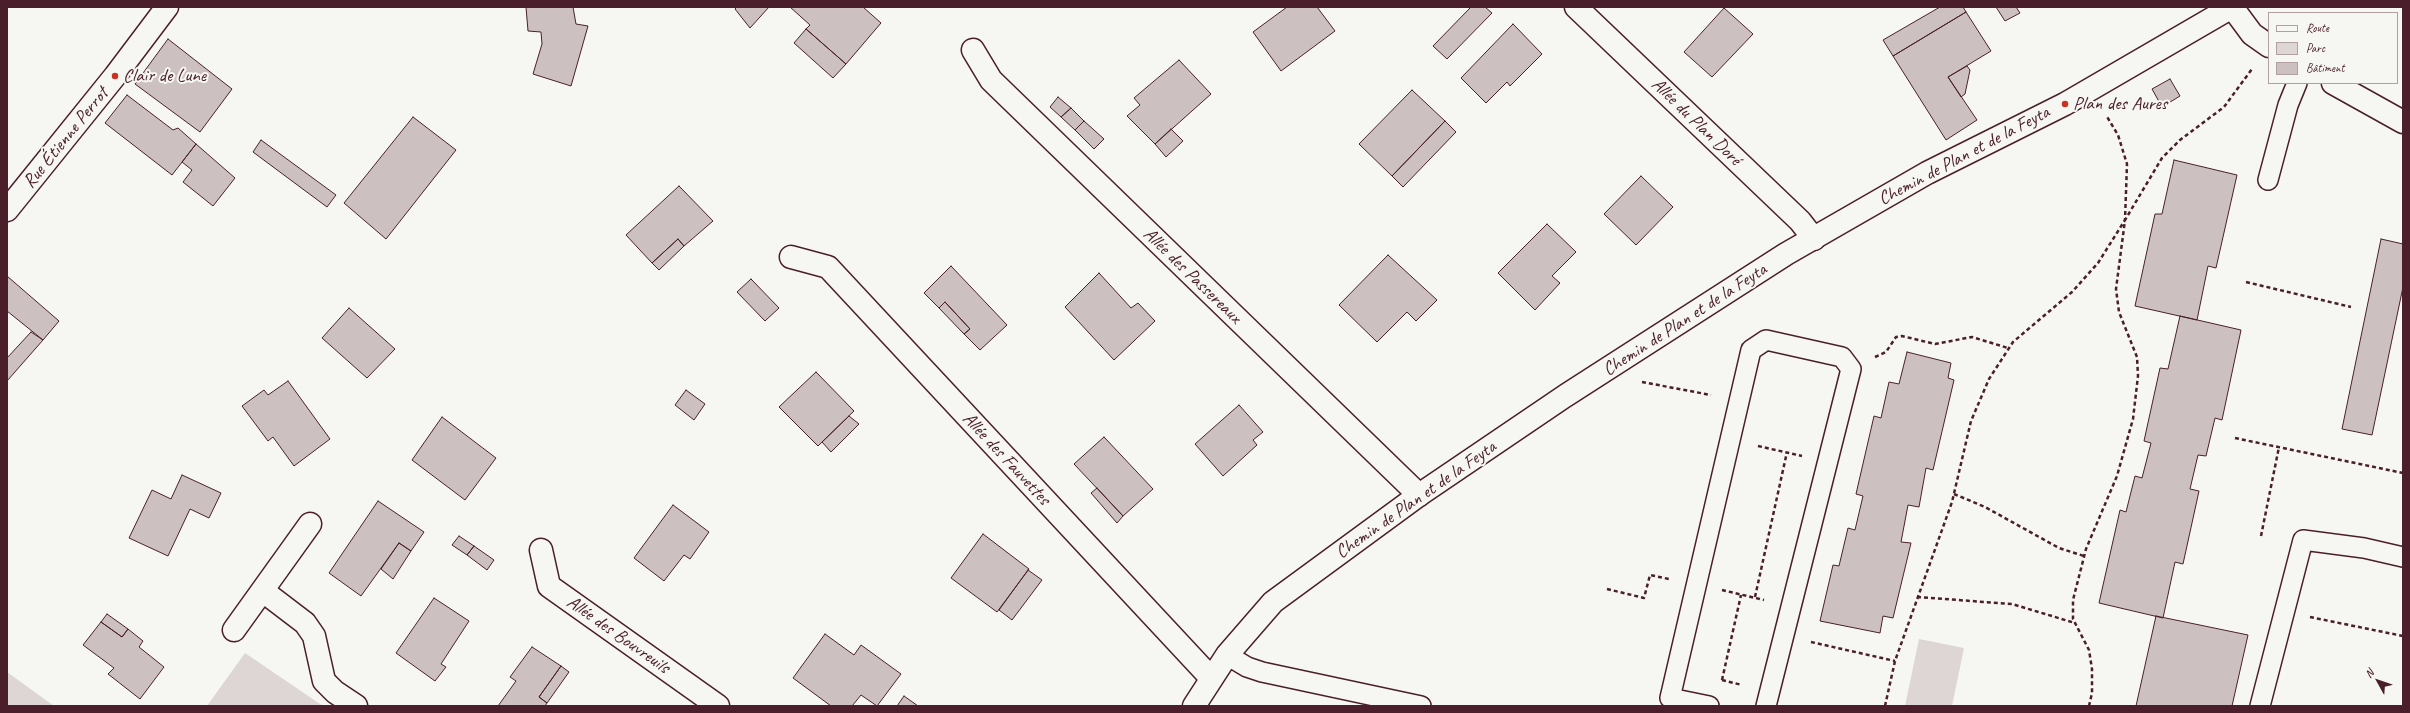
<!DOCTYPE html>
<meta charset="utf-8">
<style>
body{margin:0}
#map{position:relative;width:2410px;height:713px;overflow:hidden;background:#f6f6f2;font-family:Caveat,sans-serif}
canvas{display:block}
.frame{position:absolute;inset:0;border:8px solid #4a1f2b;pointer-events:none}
.legend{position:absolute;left:2268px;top:12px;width:130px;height:72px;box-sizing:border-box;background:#f6f6f2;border:1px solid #b1a0a2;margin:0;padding:5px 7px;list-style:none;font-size:12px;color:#4a1f2b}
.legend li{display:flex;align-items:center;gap:8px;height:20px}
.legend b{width:20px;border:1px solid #b1a0a2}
.north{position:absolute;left:2358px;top:661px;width:40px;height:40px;-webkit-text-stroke:3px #f6f6f2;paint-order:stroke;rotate:310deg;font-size:11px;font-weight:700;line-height:16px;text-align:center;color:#4a1f2b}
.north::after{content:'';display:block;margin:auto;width:14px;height:18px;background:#4a1f2b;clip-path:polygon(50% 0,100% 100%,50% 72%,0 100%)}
</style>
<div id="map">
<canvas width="2410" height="713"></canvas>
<div class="frame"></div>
<ul class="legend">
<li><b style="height:5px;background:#f6f6f2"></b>Route</li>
<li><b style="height:11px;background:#ddd6d5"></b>Parc</li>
<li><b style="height:11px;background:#ccc1c0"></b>Bâtiment</li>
</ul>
<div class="north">N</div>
</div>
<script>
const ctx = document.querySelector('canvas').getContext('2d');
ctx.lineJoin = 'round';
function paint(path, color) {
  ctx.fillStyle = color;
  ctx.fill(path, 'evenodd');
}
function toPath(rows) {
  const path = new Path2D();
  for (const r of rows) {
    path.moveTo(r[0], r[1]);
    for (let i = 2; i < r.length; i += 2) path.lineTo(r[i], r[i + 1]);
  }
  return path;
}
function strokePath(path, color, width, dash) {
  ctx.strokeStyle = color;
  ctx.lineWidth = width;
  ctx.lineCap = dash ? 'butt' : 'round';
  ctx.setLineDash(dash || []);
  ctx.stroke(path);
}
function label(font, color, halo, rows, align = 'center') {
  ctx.font = font + ' Caveat,sans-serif';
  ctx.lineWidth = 4;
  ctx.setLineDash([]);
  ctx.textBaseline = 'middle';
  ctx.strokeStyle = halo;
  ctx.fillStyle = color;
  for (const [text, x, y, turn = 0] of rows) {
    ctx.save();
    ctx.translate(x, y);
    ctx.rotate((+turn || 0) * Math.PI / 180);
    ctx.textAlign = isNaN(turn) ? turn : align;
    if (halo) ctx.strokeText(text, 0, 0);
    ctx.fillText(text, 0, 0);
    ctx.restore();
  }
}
paint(toPath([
 [1919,639,1964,648,1952,706,1905,706],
 [245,653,323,706,207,706],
 [7,672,54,706,7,706]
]), '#ddd6d5');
const building = toPath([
 [526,7,573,7,576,24,588,26,571,86,533,74,542,44,541,32,528,31,526,7],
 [737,7,769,7,750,28,735,9,737,7],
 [790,7,863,7,881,23,846,64,806,29,810,25,790,7],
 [1287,7,1317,7,1335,31,1281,71,1253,32,1287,7],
 [1471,7,1485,7,1492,13,1447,59,1433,46,1471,7],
 [1940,7,1963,7,1966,12,1893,56,1883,40,1940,7],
 [1996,7,2016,7,2020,13,2005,21,1996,7],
 [1724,8,1753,34,1712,77,1684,52,1724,8],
 [1966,12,1991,51,1948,77,1977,120,1946,140,1893,56,1966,12],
 [1513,24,1542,54,1510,86,1507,82,1486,103,1461,78,1513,24],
 [806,29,846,64,833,78,794,43,806,29],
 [168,39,232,89,200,132,135,84,168,39],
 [1179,60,1211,94,1155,144,1127,116,1140,105,1134,98,1179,60],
 [1967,66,1970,70,1965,94,1961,97,1948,77,1967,66],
 [2170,79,2180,96,2162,107,2152,89,2170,79],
 [1412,90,1445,121,1392,176,1359,144,1412,90],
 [127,95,173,130,178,128,196,144,172,175,105,123,127,95],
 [1058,97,1071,108,1061,117,1050,107,1058,97],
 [1071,108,1084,121,1075,130,1061,117,1071,108],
 [413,117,456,150,386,239,344,203,413,117],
 [1084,121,1104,139,1094,149,1075,130,1084,121],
 [1445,121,1456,132,1403,187,1392,176,1445,121],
 [1171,129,1183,141,1166,157,1155,144,1171,129],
 [261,140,336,195,327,207,253,152,261,140],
 [196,144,235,178,213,206,183,182,192,170,182,162,196,144],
 [2174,160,2237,175,2216,268,2208,266,2197,320,2135,306,2155,214,2162,214,2174,160],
 [1641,176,1673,207,1636,245,1604,214,1641,176],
 [679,186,713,221,684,246,678,239,652,263,626,235,679,186],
 [1547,224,1576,252,1552,276,1560,283,1535,310,1498,273,1547,224],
 [678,239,684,246,659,270,652,263,678,239],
 [2381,239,2403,244,2403,287,2372,435,2342,429,2381,239],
 [1388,255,1437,300,1416,321,1407,312,1377,342,1339,305,1388,255],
 [951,266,1007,325,980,350,964,334,970,329,945,302,939,308,924,293,951,266],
 [1099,273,1131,308,1138,303,1155,321,1114,360,1065,307,1099,273],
 [7,276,59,321,43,340,7,311,7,276],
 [751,279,779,308,765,321,737,292,751,279],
 [945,302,970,329,964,334,939,308,945,302],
 [349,308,395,349,367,378,322,338,349,308],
 [2180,316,2241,330,2222,420,2215,418,2206,456,2198,455,2190,489,2199,491,2183,564,2175,562,2163,618,2099,603,2120,510,2126,512,2135,476,2142,478,2151,443,2144,441,2160,368,2168,369,2180,316],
 [31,332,43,340,7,381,7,358,31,332],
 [1907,352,1951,363,1948,378,1954,380,1933,470,1926,468,1919,507,1908,505,1901,542,1911,543,1893,618,1883,616,1880,633,1820,621,1833,565,1839,566,1848,528,1855,530,1863,496,1856,494,1874,416,1881,418,1889,382,1899,384,1907,352],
 [816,372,854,411,818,446,779,407,816,372],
 [288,381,330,439,294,466,273,437,268,441,242,406,264,390,268,395,288,381],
 [686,390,705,404,694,420,675,405,686,390],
 [1239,405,1263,432,1253,440,1257,445,1223,476,1195,444,1239,405],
 [849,416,859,424,831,452,822,442,849,416],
 [442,417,496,458,465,500,412,460,442,417],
 [1104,437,1153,489,1123,516,1074,464,1104,437],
 [182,475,221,493,209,518,190,509,168,556,129,538,152,490,171,499,182,475],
 [1097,488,1123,516,1117,523,1091,493,1097,488],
 [378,501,424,532,411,551,399,543,361,596,329,573,378,501],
 [673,505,709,532,690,559,684,555,664,581,634,558,673,505],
 [983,534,1029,569,997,612,951,578,983,534],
 [459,536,474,546,467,555,452,545,459,536],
 [399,543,411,551,393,579,381,569,399,543],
 [474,546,494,560,487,570,467,555,474,546],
 [1028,570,1042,580,1012,620,999,610,1028,570],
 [434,598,469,621,441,664,446,667,435,681,396,653,434,598],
 [107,614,128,629,122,637,101,622,107,614],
 [2156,616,2248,635,2232,706,2136,706,2156,616],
 [101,622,122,637,128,629,143,641,139,647,164,667,140,699,108,674,114,668,83,645,101,622],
 [825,634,854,655,861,645,901,674,877,706,861,695,852,706,831,706,793,678,825,634],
 [532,647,561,666,539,697,547,703,545,706,498,706,516,681,510,677,532,647],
 [561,666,569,672,547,703,539,697,561,666],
 [904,696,918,706,897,706,904,696]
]);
paint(building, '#ccc1c0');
strokePath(building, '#4a1f2b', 1);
const service = toPath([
 [2268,180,2288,105,2297,83],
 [1227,655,1247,667,1262,672,1421,706],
 [1709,706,1670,698,1751,350,1766,340,1842,357,1851,369,1766,706],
 [2260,706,2303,540,2364,548,2403,557]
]);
const minor = toPath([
 [1576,7,1800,221,1814,239],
 [2232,7,2252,34,2269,46],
 [973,50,991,80,1419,495],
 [2333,83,2403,122],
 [7,210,115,76,167,7],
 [791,257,828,267,1211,678],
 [541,550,549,586,718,706],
 [263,591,305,623,314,636,324,681,335,692,356,706],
 [234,630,310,524]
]);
const tertiary = toPath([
 [1194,706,1227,655,1273,602,1419,495,1565,396,1786,254,1927,173,2065,104,2232,7]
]);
strokePath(service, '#4a1f2b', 22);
strokePath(minor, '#4a1f2b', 25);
strokePath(tertiary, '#4a1f2b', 25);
strokePath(toPath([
 [2246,282,2351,307],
 [1875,357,1886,352,1896,337,1902,336,1935,344,1972,337,2008,348],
 [1642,382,1711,395],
 [2235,438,2403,473],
 [1758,446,1802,456],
 [1954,494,1985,507,2059,548,2084,556],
 [2261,536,2279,447],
 [1607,589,1644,598,1650,575,1669,579],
 [1722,590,1764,600],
 [1755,597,1787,452],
 [1917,597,2012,604,2075,623],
 [2310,617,2403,636],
 [1811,642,1895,661],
 [1722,680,1742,685],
 [1722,680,1741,595],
 [1885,706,1895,661,1952,502,1971,421,1989,379,2013,342,2072,292,2098,263,2125,220,2127,164,2118,135,2106,115],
 [2089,706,2092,693,2092,669,2089,650,2073,619,2073,600,2086,549,2117,476,2133,419,2138,376,2137,357,2119,312,2116,289,2125,220,2162,158,2180,140,2224,107,2252,69]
]), '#4a1f2b', 2.5, [4, 3]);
strokePath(service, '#f6f6f2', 19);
strokePath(minor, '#f6f6f2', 22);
strokePath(tertiary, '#f6f6f2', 22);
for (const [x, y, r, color] of [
 [115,76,4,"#c8321e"],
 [2065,104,4,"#c8321e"]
]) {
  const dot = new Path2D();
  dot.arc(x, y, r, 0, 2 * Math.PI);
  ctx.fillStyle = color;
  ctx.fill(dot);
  strokePath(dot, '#f6f6f2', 1.5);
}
label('19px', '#4a1f2b', '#f6f6f2', [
 ["Clair de Lune",123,76],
 ["Plan des Aures",2073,104]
], 'left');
label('19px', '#4a1f2b', '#f6f6f2', [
 ["Allée du Plan Doré",1696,122,44],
 ["Rue Étienne Perrot",66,138,-51],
 ["Chemin de Plan et de la Feyta",1964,156,-28],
 ["Allée des Passereaux",1192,276,44],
 ["Chemin de Plan et de la Feyta",1685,320,-33],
 ["Allée des Fauvettes",1006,459,47],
 ["Chemin de Plan et de la Feyta",1416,500,-35],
 ["Allée des Bouvreuils",618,635,35]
]);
</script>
